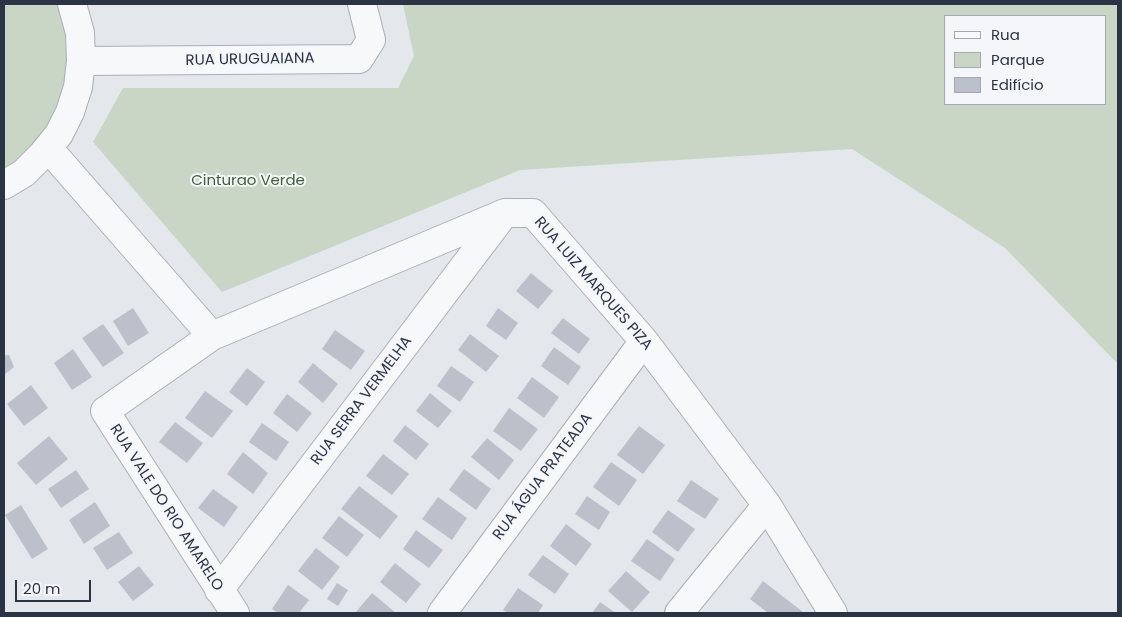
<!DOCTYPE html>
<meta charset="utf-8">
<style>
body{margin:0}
#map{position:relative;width:1122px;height:617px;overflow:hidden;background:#e4e7ec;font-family:Poppins,sans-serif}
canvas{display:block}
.frame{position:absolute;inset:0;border:5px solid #2b3445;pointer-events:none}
.legend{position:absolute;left:944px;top:15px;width:162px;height:90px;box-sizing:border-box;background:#f4f6f9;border:1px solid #a4a8b1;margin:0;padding:6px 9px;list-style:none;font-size:15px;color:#2b3445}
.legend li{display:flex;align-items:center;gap:10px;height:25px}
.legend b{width:25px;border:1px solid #a4a8b1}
.scale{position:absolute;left:15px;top:580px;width:76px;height:22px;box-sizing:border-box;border:2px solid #2b3445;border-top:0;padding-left:6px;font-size:15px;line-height:18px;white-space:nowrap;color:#2b3445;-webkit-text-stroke:4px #f4f6f9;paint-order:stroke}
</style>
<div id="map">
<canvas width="1122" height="617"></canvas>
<div class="frame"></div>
<ul class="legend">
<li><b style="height:6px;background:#f7f8fa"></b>Rua</li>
<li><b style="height:14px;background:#c9d6c5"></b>Parque</li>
<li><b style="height:14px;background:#bbc0ca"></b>Edifício</li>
</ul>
<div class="scale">20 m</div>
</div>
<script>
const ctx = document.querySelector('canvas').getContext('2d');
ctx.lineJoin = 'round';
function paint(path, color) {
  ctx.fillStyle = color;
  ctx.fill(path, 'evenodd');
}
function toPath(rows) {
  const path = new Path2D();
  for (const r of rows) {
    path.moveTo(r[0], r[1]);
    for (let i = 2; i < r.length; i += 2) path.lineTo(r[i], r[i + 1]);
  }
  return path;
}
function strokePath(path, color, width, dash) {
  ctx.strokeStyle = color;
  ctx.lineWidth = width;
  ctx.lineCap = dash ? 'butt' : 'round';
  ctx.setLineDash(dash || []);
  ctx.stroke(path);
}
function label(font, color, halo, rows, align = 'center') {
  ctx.font = font + ' Poppins,sans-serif';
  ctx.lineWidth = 4;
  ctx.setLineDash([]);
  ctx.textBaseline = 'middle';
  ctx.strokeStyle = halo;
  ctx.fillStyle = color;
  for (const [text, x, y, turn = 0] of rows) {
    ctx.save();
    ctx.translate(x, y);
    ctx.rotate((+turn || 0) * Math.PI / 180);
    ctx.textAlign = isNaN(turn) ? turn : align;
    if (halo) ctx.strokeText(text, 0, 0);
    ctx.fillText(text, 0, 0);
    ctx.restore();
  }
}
paint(toPath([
 [4,4,65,4,74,40,61,116,4,178],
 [403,4,1118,4,1118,364,1005,248,852,149,520,170,222,292,93,142,123,88,398,88,414,56],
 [946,16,1106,16,1106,104,946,104]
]), '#c9d6c5');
paint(toPath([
 [531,273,553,291,538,309,516,291],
 [133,308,149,333,128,346,113,321],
 [498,308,518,323,506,340,486,326],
 [563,318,590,339,579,354,551,333],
 [103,324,124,353,103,367,82,338],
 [335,330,365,351,351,370,322,349],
 [470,334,499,356,486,372,458,350],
 [554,347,581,367,568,385,541,366],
 [73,349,92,377,72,390,54,363],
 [4,355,9,355,14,367,4,375],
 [313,363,338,384,323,403,298,382],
 [451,366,474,382,460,402,437,386],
 [247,368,265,382,247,406,229,392],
 [532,377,559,397,544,418,517,398],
 [31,385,48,408,24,426,7,404],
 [205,391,233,411,212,438,185,418],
 [430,393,452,411,438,428,416,411],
 [287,394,312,413,297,432,273,413],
 [509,408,538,429,521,451,493,431],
 [175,422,203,443,187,463,159,442],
 [262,423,289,442,276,461,249,442],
 [405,425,429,444,416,460,393,441],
 [639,426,665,445,643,474,617,455],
 [49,436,68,459,36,485,17,463],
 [487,438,514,460,499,480,471,457],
 [243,452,268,473,253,494,227,474],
 [383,454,409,474,392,495,366,476],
 [611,462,637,480,619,506,593,487],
 [464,469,491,489,476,510,449,490],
 [76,470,89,489,61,508,48,489],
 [691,480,719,499,705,519,677,501],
 [359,486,398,516,380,539,341,509],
 [213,489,238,507,224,527,198,508],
 [587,496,610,512,599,530,575,514],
 [438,497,467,518,452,540,422,519],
 [95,502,110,526,84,544,69,520],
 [21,505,48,549,32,559,5,515],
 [668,510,695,529,678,552,652,532],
 [339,516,364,535,347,557,322,538],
 [566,524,592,544,576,566,550,546],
 [416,530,443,550,429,568,403,549],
 [119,532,133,553,107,570,93,548],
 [647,539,675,559,660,581,631,561],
 [316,548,340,567,322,590,298,571],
 [543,555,569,574,555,594,528,575],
 [395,563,421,584,406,603,380,582],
 [139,566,154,585,133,601,118,582],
 [626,571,650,592,632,612,608,591],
 [763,581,803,612,802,613,768,613,750,599],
 [337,583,348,590,338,606,327,599],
 [288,585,309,600,299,613,278,613,272,609],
 [518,588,543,605,538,613,508,613,503,610],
 [372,593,396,613,355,613],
 [600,602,616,613,592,613]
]), '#bbc0ca');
const minor = toPath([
 [81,61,359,59,371,40,362,4],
 [48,148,212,336],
 [4,185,24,173,42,155,59,134,70,112,78,87,81,61,80,33,72,4],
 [219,590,504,214],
 [235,613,105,411,212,336,505,213,533,213,644,341,767,505,833,613],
 [442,613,644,341],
 [679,613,767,505]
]);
strokePath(minor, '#a9aeb7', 30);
strokePath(minor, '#f7f8fa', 28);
label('15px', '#2b3445', '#f4f6f9', [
 ["RUA URUGUAIANA",250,60,-1],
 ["RUA LUIZ MARQUES PIZA",593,284,49],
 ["RUA SERRA VERMELHA",362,401,-53],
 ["RUA ÁGUA PRATEADA",543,477,-53],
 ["RUA VALE DO RIO AMARELO",166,508,57]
]);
label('15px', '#3f6138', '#f4f6f9', [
 ["Cinturao Verde",248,181]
]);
</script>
